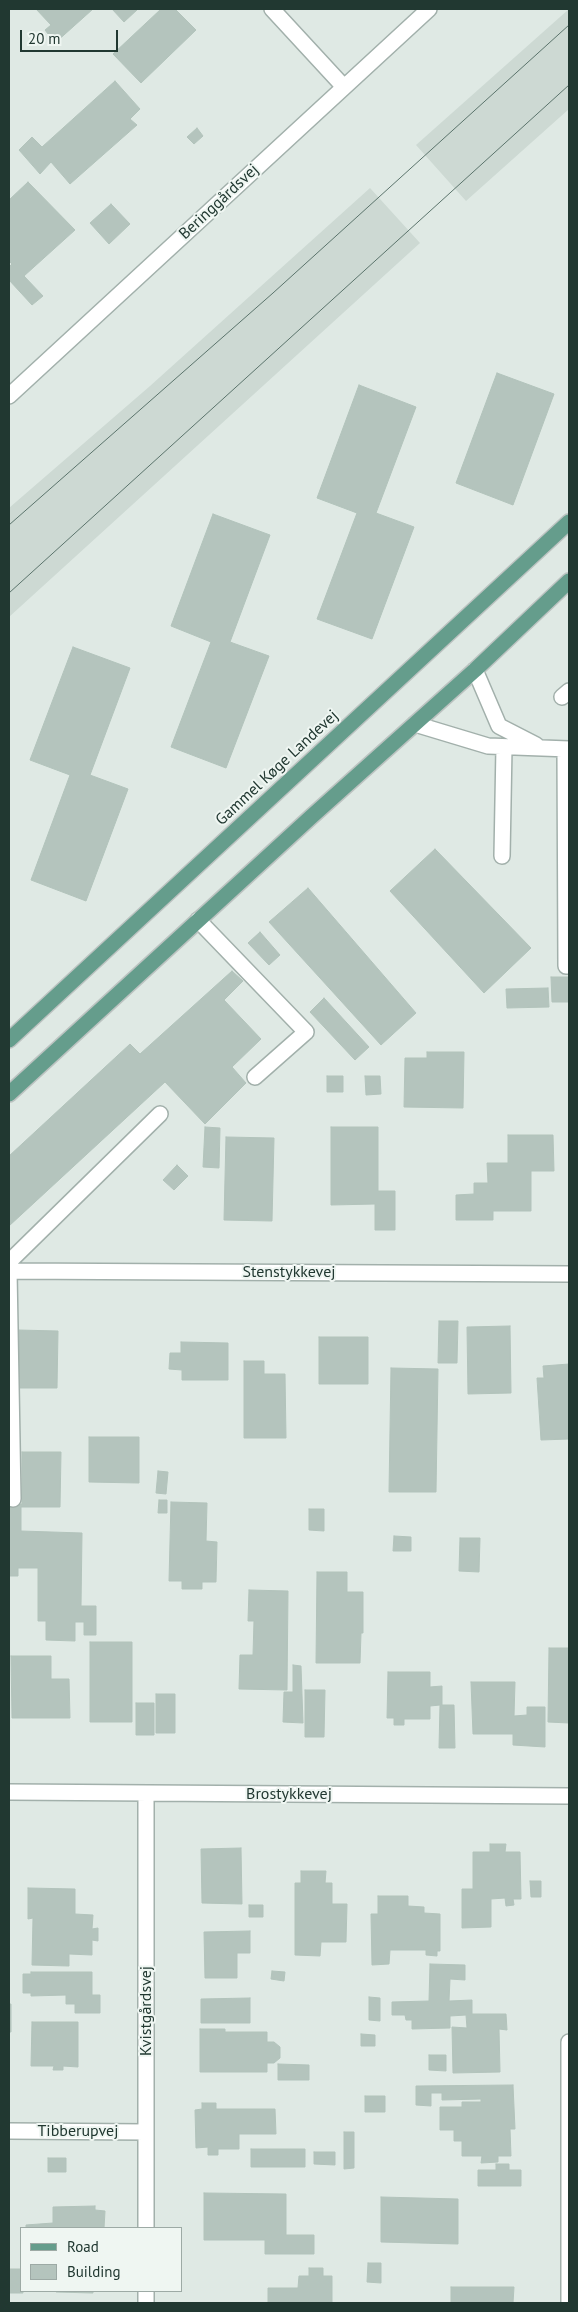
<!DOCTYPE html>
<meta charset="utf-8">
<style>
body{margin:0}
#map{position:relative;width:578px;height:2312px;overflow:hidden;background:#dfe9e4;font-family:"PT Sans",sans-serif}
canvas{display:block}
.frame{position:absolute;inset:0;border:10px solid #213831;pointer-events:none}
.legend{position:absolute;left:20px;top:2227px;width:162px;height:65px;box-sizing:border-box;background:#eff6f2;border:1px solid #9daaa5;margin:0;padding:6px 9px;list-style:none;font-size:15px;color:#213831}
.legend li{display:flex;align-items:center;gap:10px;height:25px}
.legend b{width:25px;border:1px solid #9daaa5}
.scale{position:absolute;left:20px;top:30px;width:98px;height:22px;box-sizing:border-box;border:2px solid #213831;border-top:0;padding-left:6px;font-size:15px;line-height:18px;white-space:nowrap;color:#213831;-webkit-text-stroke:4px #eff6f2;paint-order:stroke}
</style>
<div id="map">
<canvas width="578" height="2312"></canvas>
<div class="frame"></div>
<ul class="legend">
<li><b style="height:6px;background:#659d8c"></b>Road</li>
<li><b style="height:14px;background:#b4c4bd"></b>Building</li>
</ul>
<div class="scale">20 m</div>
</div>
<script>
const ctx = document.querySelector('canvas').getContext('2d');
ctx.lineJoin = 'round';
function paint(path, color) {
  ctx.fillStyle = color;
  ctx.fill(path, 'evenodd');
}
function toPath(rows) {
  const path = new Path2D();
  for (const r of rows) {
    path.moveTo(r[0], r[1]);
    for (let i = 2; i < r.length; i += 2) path.lineTo(r[i], r[i + 1]);
  }
  return path;
}
function strokePath(path, color, width, dash) {
  ctx.strokeStyle = color;
  ctx.lineWidth = width;
  ctx.lineCap = dash ? 'butt' : 'round';
  ctx.setLineDash(dash || []);
  ctx.stroke(path);
}
function label(font, color, halo, rows, align = 'center') {
  ctx.font = font + ' "PT Sans",sans-serif';
  ctx.lineWidth = 4;
  ctx.setLineDash([]);
  ctx.textBaseline = 'middle';
  ctx.strokeStyle = halo;
  ctx.fillStyle = color;
  for (const [text, x, y, turn = 0] of rows) {
    ctx.save();
    ctx.translate(x, y);
    ctx.rotate((+turn || 0) * Math.PI / 180);
    ctx.textAlign = isNaN(turn) ? turn : align;
    if (halo) ctx.strokeText(text, 0, 0);
    ctx.fillText(text, 0, 0);
    ctx.restore();
  }
}
paint(toPath([
 [569,9,569,109,466,201,416,145],
 [370,188,420,243,9,617,9,508,150,386]
]), '#cdd9d3');
const building = toPath([
 [36,9,93,9,55,43,45,30,51,25,36,9],
 [112,9,138,9,124,22,112,9],
 [161,9,175,9,196,30,141,83,113,54,161,9],
 [115,81,140,109,130,119,137,125,70,184,51,162,40,174,19,150,32,137,42,147,115,81],
 [197,128,203,136,194,144,187,137,197,128],
 [28,182,75,230,24,276,43,296,32,305,9,280,9,267,12,264,9,261,9,200,28,182],
 [111,204,130,224,109,244,90,223,111,204],
 [497,373,554,394,513,505,456,483,497,373],
 [359,385,416,407,376,513,414,527,372,639,317,619,357,513,317,498,359,385],
 [213,514,270,535,230,642,269,656,226,768,171,747,211,642,171,626,213,514],
 [73,647,130,668,90,775,128,789,86,901,31,880,70,775,30,760,73,647],
 [435,849,531,948,484,993,390,891,435,849],
 [308,888,416,1013,381,1045,269,922,308,888],
 [260,932,280,955,269,965,248,943,260,932],
 [232,971,243,981,224,1000,261,1039,232,1067,246,1083,205,1124,165,1082,9,1226,9,1156,130,1044,140,1054,232,971],
 [551,977,569,977,569,1002,552,1002,551,977],
 [548,988,549,1007,507,1008,506,989,548,988],
 [324,998,369,1047,355,1060,310,1012,324,998],
 [427,1052,464,1052,463,1108,404,1107,405,1058,427,1058,427,1052],
 [327,1076,343,1076,343,1092,327,1092,327,1076],
 [365,1076,380,1076,381,1094,366,1095,365,1076],
 [205,1127,220,1128,219,1168,203,1167,205,1127],
 [331,1127,378,1127,378,1191,395,1191,395,1230,375,1230,375,1204,331,1205,331,1127],
 [508,1135,553,1135,554,1171,531,1171,531,1211,493,1211,493,1220,456,1220,456,1195,474,1194,474,1183,488,1183,487,1163,508,1163,508,1135],
 [226,1137,274,1138,272,1221,224,1220,226,1137],
 [177,1165,188,1176,174,1190,163,1180,177,1165],
 [439,1321,458,1321,457,1363,438,1363,439,1321],
 [510,1326,511,1393,468,1394,467,1327,510,1326],
 [18,1330,58,1331,57,1388,18,1388,18,1330],
 [319,1337,368,1337,368,1384,319,1384,319,1337],
 [181,1342,228,1343,228,1380,182,1380,182,1370,169,1369,170,1353,181,1353,181,1342],
 [244,1361,264,1361,264,1374,285,1374,286,1438,244,1438,244,1361],
 [569,1364,569,1439,541,1440,537,1378,544,1378,543,1366,569,1364],
 [391,1368,438,1369,436,1492,389,1492,391,1368],
 [89,1437,139,1437,139,1483,89,1482,89,1437],
 [22,1452,61,1452,60,1507,21,1507,21,1531,82,1533,81,1606,96,1606,96,1635,84,1635,84,1622,75,1622,75,1641,46,1640,46,1621,38,1621,38,1568,18,1568,18,1576,9,1576,9,1504,22,1504,22,1452],
 [158,1471,168,1472,166,1494,156,1493,158,1471],
 [159,1500,167,1500,167,1513,158,1513,159,1500],
 [171,1502,207,1503,206,1541,217,1542,216,1582,202,1582,202,1589,182,1589,182,1581,169,1581,171,1502],
 [309,1509,324,1509,324,1531,309,1530,309,1509],
 [394,1536,411,1537,411,1551,393,1551,394,1536],
 [460,1538,480,1538,479,1572,459,1571,460,1538],
 [317,1572,347,1572,347,1592,363,1592,363,1633,361,1633,360,1663,316,1663,317,1572],
 [249,1590,288,1591,287,1690,239,1689,240,1655,253,1655,254,1621,248,1621,249,1590],
 [90,1642,132,1642,132,1722,90,1722,90,1642],
 [549,1648,569,1648,569,1723,548,1722,549,1648],
 [11,1656,51,1656,51,1679,69,1679,70,1718,12,1718,11,1656],
 [293,1665,301,1666,303,1723,283,1722,284,1692,293,1692,293,1665],
 [388,1672,430,1672,430,1687,442,1686,442,1705,454,1705,455,1748,439,1748,440,1705,430,1706,430,1719,404,1719,404,1725,394,1725,394,1718,387,1718,388,1672],
 [471,1682,515,1682,514,1716,527,1715,527,1707,545,1707,545,1747,513,1745,513,1734,473,1734,471,1682],
 [305,1690,325,1690,324,1737,305,1737,305,1690],
 [156,1694,175,1694,175,1733,156,1733,156,1694],
 [136,1703,154,1703,154,1735,136,1735,136,1703],
 [490,1844,506,1844,505,1852,520,1852,521,1899,513,1899,514,1905,506,1906,505,1898,491,1899,491,1927,462,1928,462,1889,473,1889,473,1852,490,1852,490,1844],
 [241,1848,242,1904,202,1903,201,1849,241,1848],
 [301,1871,326,1871,325,1883,332,1883,332,1904,347,1904,346,1942,321,1942,320,1956,295,1955,295,1883,301,1883,301,1871],
 [530,1881,541,1881,541,1897,531,1897,530,1881],
 [28,1888,75,1889,75,1914,93,1915,92,1929,98,1928,98,1941,92,1940,92,1955,69,1954,69,1966,32,1965,33,1918,28,1919,28,1888],
 [378,1896,408,1896,408,1906,424,1907,424,1913,440,1914,440,1951,437,1951,437,1956,426,1955,426,1950,390,1950,389,1964,372,1965,371,1914,378,1914,378,1896],
 [249,1905,263,1905,263,1917,249,1917,249,1905],
 [250,1931,250,1953,237,1953,237,1978,205,1978,204,1932,250,1931],
 [430,1964,465,1965,465,1980,450,1979,449,2001,472,2000,472,2014,506,2014,507,2030,499,2029,500,2072,453,2073,452,2027,467,2028,466,2015,450,2016,450,2028,412,2029,412,2020,406,2020,405,2015,392,2015,392,2002,429,2001,430,1964],
 [272,1971,285,1972,284,1981,271,1979,272,1971],
 [31,1972,92,1972,92,1995,100,1995,100,2013,75,2013,75,2004,66,2004,66,1995,31,1996,31,1993,23,1993,23,1974,31,1974,31,1972],
 [369,1997,380,1998,380,2021,369,2020,369,1997],
 [250,1998,250,2023,201,2023,201,1999,250,1998],
 [9,2004,11,2004,11,2032,9,2032,9,2004],
 [32,2022,78,2022,78,2067,63,2066,63,2070,53,2070,54,2066,31,2066,32,2022],
 [200,2029,225,2029,225,2032,267,2032,267,2042,274,2042,280,2047,280,2058,274,2063,267,2063,267,2072,200,2072,200,2029],
 [361,2034,375,2035,375,2046,361,2046,361,2034],
 [429,2055,446,2055,446,2071,429,2070,429,2055],
 [278,2064,309,2065,309,2080,278,2080,278,2064],
 [513,2085,515,2129,510,2129,511,2156,498,2156,498,2162,481,2163,482,2156,462,2156,462,2141,454,2141,454,2130,440,2130,440,2107,462,2107,462,2102,481,2102,481,2099,442,2100,442,2093,431,2093,431,2106,416,2105,416,2086,513,2085],
 [365,2096,385,2096,385,2112,365,2112,365,2096],
 [202,2103,216,2103,216,2109,275,2109,276,2134,239,2134,239,2149,218,2149,218,2155,208,2155,208,2147,196,2148,195,2110,202,2109,202,2103],
 [344,2132,354,2132,354,2168,344,2169,344,2132],
 [251,2149,305,2149,305,2167,251,2167,251,2149],
 [314,2152,335,2152,335,2165,314,2164,314,2152],
 [48,2158,66,2158,66,2172,48,2172,48,2158],
 [496,2164,509,2164,509,2170,521,2170,521,2186,478,2186,478,2170,496,2170,496,2164],
 [204,2193,286,2194,286,2235,314,2235,314,2254,265,2254,265,2240,204,2240,204,2193],
 [381,2197,458,2199,458,2244,381,2242,381,2197],
 [95,2206,95,2210,105,2211,104,2228,26,2228,26,2225,53,2223,53,2207,95,2206],
 [368,2263,381,2263,381,2283,367,2282,368,2263],
 [309,2268,323,2268,323,2276,332,2276,332,2303,268,2303,268,2288,298,2288,299,2276,309,2276,309,2268],
 [9,2269,21,2269,23,2293,9,2293,9,2269],
 [451,2287,514,2287,513,2303,451,2303,451,2287],
 [56,2291,93,2291,93,2293,56,2292,56,2291]
]);
paint(building, '#b4c4bd');
strokePath(building, '#b2c3bb', 1);
const minor = toPath([
 [272,9,344,87],
 [9,396,429,9],
 [475,670,499,726,536,745],
 [562,697,569,691],
 [415,724,488,746,569,749],
 [565,749,566,966,569,966],
 [502,856,504,747],
 [198,920,306,1032,255,1077],
 [9,1262,160,1114],
 [9,1271,569,1274],
 [9,1271,13,1499],
 [9,1792,569,1796],
 [9,2131,146,2132],
 [146,2228,146,1793],
 [146,2303,146,2291],
 [569,2303,569,2042]
]);
const major = toPath([
 [9,1040,569,522],
 [9,1094,311,817,475,670,569,581]
]);
strokePath(minor, '#a2b0ab', 18);
strokePath(major, '#bcc3c1', 18);
strokePath(minor, '#fff', 15);
strokePath(major, '#659d8c', 15);
strokePath(toPath([
 [9,525,273,293,569,25],
 [9,593,569,85]
]), '#5b746c', 1);
label('16px', '#213831', '#eff6f2', [
 ["Beringgårdsvej",219,202,-43],
 ["Gammel Køge Landevej",277,768,-43],
 ["Stenstykkevej",289,1272],
 ["Brostykkevej",289,1794],
 ["Kvistgårdsvej",146,2011,-90],
 ["Tibberupvej",78,2131]
]);
</script>
